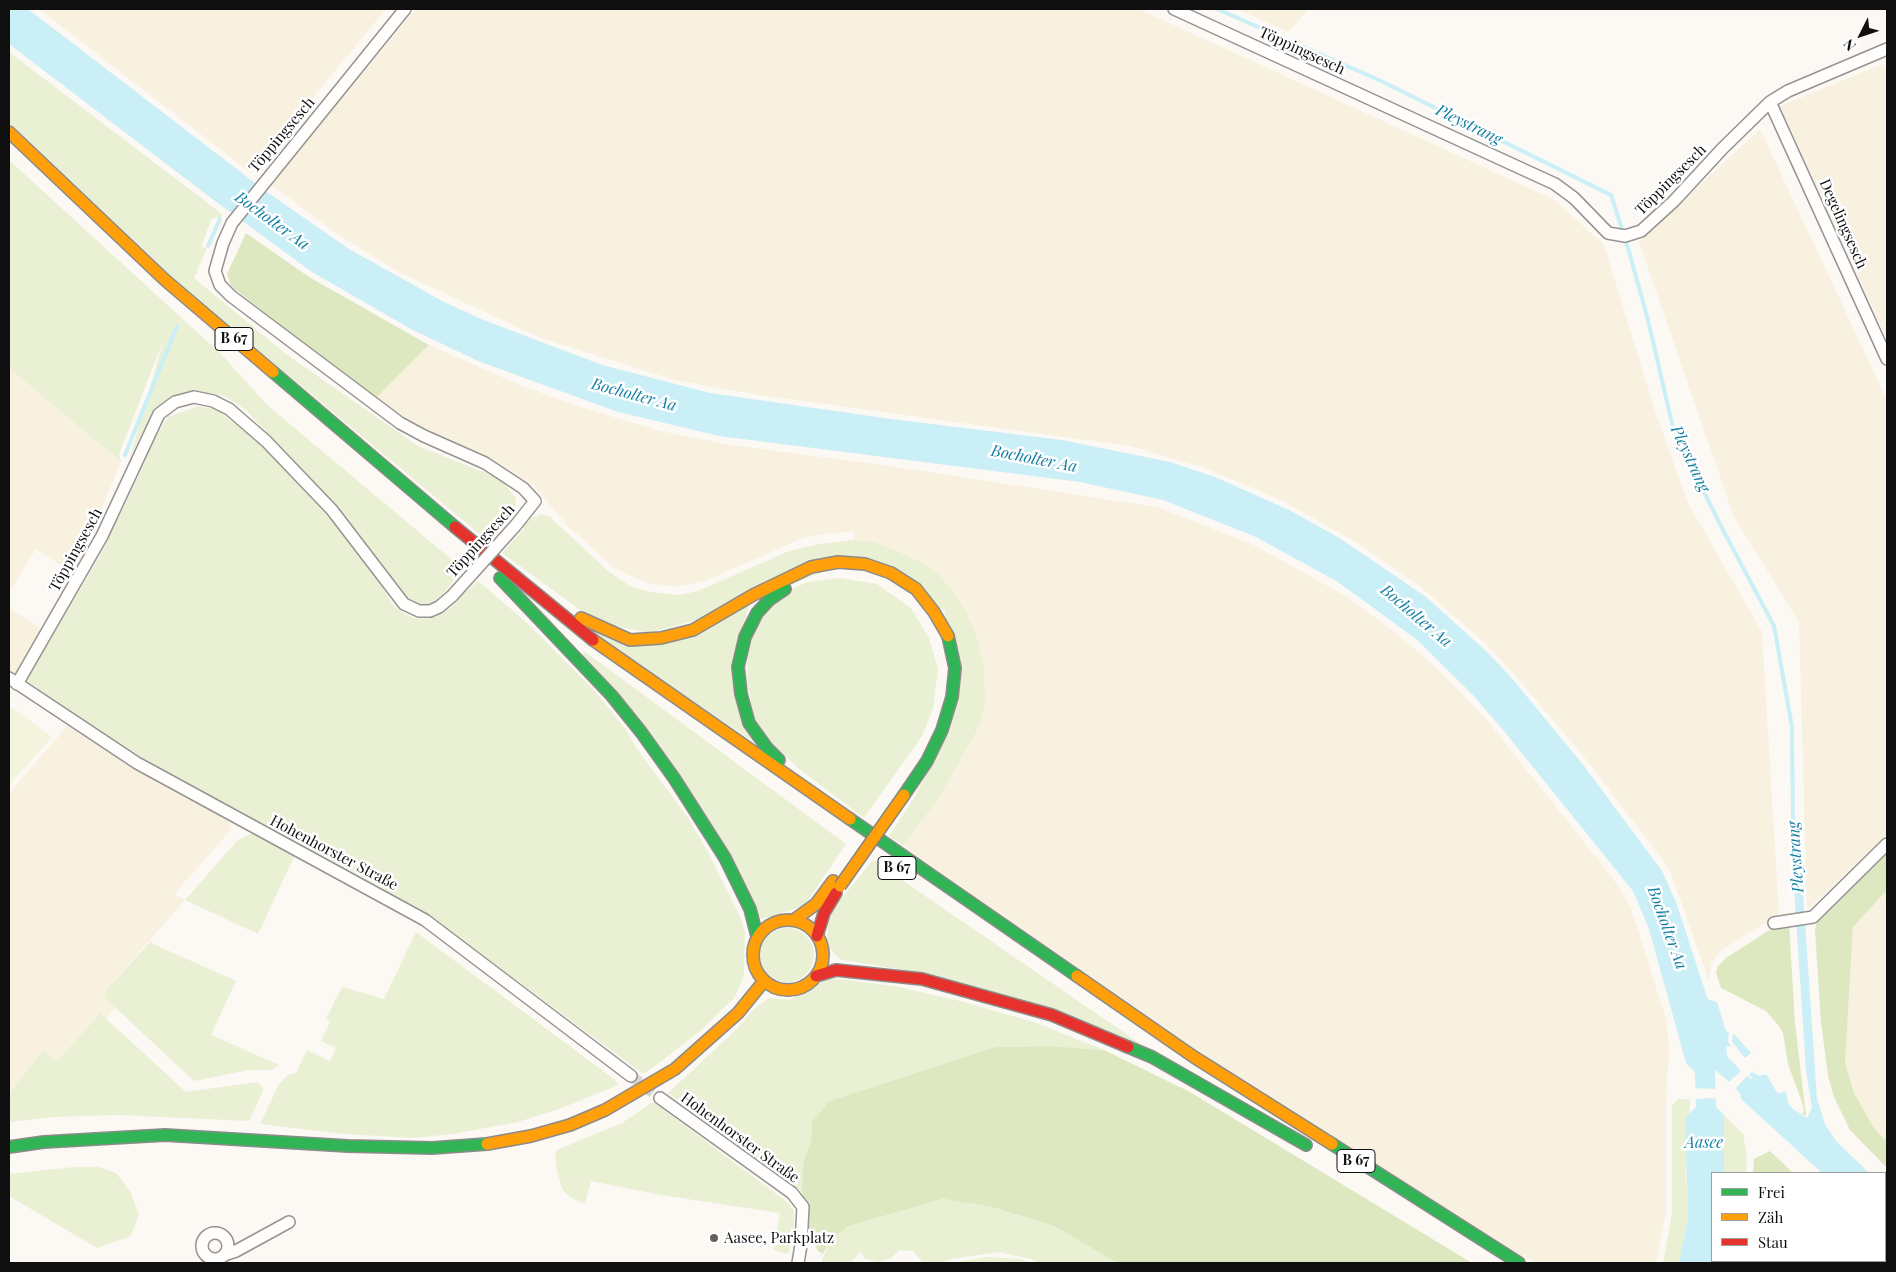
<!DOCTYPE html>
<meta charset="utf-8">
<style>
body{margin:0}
#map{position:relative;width:1896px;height:1272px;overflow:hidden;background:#fcf8f4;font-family:"Playfair Display",serif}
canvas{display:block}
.frame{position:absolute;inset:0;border:10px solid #0f0f0f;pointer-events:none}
.legend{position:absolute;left:1711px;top:1172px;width:175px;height:90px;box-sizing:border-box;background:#fff;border:1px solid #9f9f9f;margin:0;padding:6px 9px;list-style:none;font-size:15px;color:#0f0f0f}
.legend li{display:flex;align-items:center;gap:10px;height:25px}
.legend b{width:25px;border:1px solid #9f9f9f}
.north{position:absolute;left:1836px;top:10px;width:50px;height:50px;-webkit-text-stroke:4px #fff;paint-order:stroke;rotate:229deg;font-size:14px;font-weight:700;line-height:20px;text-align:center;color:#0f0f0f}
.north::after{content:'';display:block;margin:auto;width:18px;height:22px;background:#0f0f0f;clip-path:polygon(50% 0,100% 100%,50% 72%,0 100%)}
</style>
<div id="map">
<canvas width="1896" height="1272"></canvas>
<div class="frame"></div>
<ul class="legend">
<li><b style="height:6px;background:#30b455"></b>Frei</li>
<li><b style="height:6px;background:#ff9f0a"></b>Zäh</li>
<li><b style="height:6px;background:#e5322d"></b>Stau</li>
</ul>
<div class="north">N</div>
</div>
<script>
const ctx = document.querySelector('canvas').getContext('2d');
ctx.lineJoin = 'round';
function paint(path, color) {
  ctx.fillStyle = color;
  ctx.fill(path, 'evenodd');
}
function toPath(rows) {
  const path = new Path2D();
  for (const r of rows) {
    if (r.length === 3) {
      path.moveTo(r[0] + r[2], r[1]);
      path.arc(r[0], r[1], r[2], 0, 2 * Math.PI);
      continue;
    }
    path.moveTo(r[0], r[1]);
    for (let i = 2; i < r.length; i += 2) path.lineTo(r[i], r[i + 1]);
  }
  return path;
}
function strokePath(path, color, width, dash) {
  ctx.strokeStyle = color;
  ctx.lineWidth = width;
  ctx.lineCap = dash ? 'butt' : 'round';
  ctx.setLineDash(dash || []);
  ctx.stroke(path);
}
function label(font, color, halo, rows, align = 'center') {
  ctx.font = font + ' "Playfair Display",serif';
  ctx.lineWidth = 5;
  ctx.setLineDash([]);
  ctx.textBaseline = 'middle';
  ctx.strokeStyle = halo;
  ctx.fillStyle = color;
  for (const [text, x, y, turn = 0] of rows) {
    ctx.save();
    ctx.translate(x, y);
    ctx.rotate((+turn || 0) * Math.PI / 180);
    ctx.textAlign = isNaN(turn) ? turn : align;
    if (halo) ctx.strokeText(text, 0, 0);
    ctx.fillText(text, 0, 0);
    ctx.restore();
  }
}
paint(toPath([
 [39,9,386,9,251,173],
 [416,9,1139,9,1555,200,1604,245,1654,408,1688,503,1762,632,1779,914,1722,950,1711,963,1709,981,1671,873,1662,859,1585,758,1515,675,1484,642,1423,589,1361,545,1283,501,1205,468,1129,446,759,395,674,380,541,338,399,272,337,234,270,184],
 [1238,9,1309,9,1288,32],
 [1883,64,1887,75,1887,339,1780,106],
 [1760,129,1887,400,1887,834,1807,910,1799,622,1734,517,1639,242],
 [429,345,525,387,578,406,660,431,732,445,897,467,1157,507,1254,545,1344,595,1391,629,1438,669,1486,719,1612,877,1630,905,1667,1022,1669,1052,1666,1104,1666,1212,1656,1263,1534,1263,1223,1068,903,846,939,798,980,725,939,574,922,562,875,542,854,540,853,532,822,534,803,538,705,581,677,587,647,583,614,568,567,525,532,484,498,462,432,433,375,399],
 [9,368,121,462,74,574,36,549,9,592],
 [9,608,42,629,16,676,9,672],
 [69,724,227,818,231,830,174,894,185,900,106,990,104,997,116,1008,106,1019,99,1013,56,1062,43,1050,9,1093,9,793],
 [1887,890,1887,1142,1874,1128,1854,1093,1845,1063,1853,927]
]), '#f9f1e0');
paint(toPath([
 [9,52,222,214,220,218,215,217,211,220,201,247,207,248,194,278,286,354,418,446,499,478,516,498,515,513,488,541,187,291,9,122],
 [9,160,221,354,267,405,463,569,438,600,421,606,405,598,346,518,304,471,246,410,225,396,197,391,168,398,154,410,130,457,164,339,119,454,121,462,9,368],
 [198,406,217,410,261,444,338,527,364,560,394,606,406,615,419,619,436,617,478,581,525,621,594,690,627,731,637,749,686,815,708,852,741,919,745,932,744,976,734,998,699,1032,652,1068,643,1074,460,938,379,886,163,770,80,719,26,680,100,556,136,482,153,442,168,417],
 [541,514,550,517,608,571,630,586,651,592,679,595,698,591,789,551,819,544,854,540,875,542,922,562,939,574,963,606,976,634,984,668,985,702,980,725,939,798,903,846,889,836,914,798,951,728,945,611,859,557,707,619,657,634,598,623,502,553,524,529,523,526,532,518],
 [840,578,877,584,911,608,929,638,938,669,933,709,922,736,864,818,798,768,768,739,749,710,747,650,763,616,782,594,807,582],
 [749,605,741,634,757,744,583,627,617,642],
 [584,651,846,844,804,906,761,919,583,656],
 [254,832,295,855,258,934,185,900,237,841],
 [873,860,1148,1049,930,974,842,960,833,953,827,940,828,924,835,906],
 [787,955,27],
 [416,932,614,1079,618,1085,562,1108,518,1122,452,1134,413,1138,344,1134,260,1124,279,1084,288,1075,296,1073,307,1050,330,1061,336,1048,321,1041,330,1022,326,1019,342,987,384,999],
 [153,939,151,943,236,981,211,1035,279,1065,271,1070,249,1070,194,1081,104,997,106,990],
 [830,978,894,986,960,1001,1037,1023,1104,1050,1051,1046,996,1047,812,1122,811,1141,803,1163,802,1192,668,1093,738,1028,753,1010,769,998,790,1000],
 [100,1013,186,1092,257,1082,260,1084,263,1091,249,1121,118,1115,55,1117,9,1122,9,1093,43,1050,56,1062],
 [1679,1099,1690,1099,1686,1169,1688,1216,1679,1263,1663,1263,1672,1213,1672,1105],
 [653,1102,787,1202,793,1209,794,1218,794,1232,788,1254,773,1250,780,1213,661,1195,591,1181,585,1204,571,1198,562,1189,557,1170,555,1156,557,1150,622,1123],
 [1724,1115,1743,1134,1747,1157,1746,1173,1724,1173],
 [74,1167,99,1167,116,1173,130,1191,139,1214,131,1236,97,1248,9,1196,9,1174],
 [943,1199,992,1207,1054,1226,1117,1263,1039,1263,1031,1259,998,1252,951,1259,943,1263,923,1263,913,1251,900,1250,891,1258,879,1262,865,1259,861,1252,850,1263,821,1263,830,1240,849,1226],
 [987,1257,1020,1259,1032,1263,952,1263]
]), '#eaf0d4');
paint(toPath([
 [246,233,309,277,429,345,375,399,231,286,227,274],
 [1887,849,1887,890,1853,927,1845,1063,1854,1093,1874,1128,1887,1142,1887,1168,1850,1130,1834,1097,1828,1076,1821,1022,1815,931,1817,919],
 [1789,923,1795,1023,1806,1116,1802,1114,1804,1111,1802,1102,1788,1064,1783,1033,1778,1025,1766,1011,1721,988,1716,973,1718,966,1726,958,1771,929],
 [1051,1046,1104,1050,1190,1092,1472,1263,1117,1263,1054,1226,992,1207,943,1199,849,1226,830,1240,823,1254,818,1251,811,1237,802,1192,803,1163,811,1141,812,1122,830,1101,996,1047],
 [1770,1151,1793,1173,1753,1173,1754,1159],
 [1742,1261,1868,1261,1869,1263,1742,1263]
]), '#dde8c1');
paint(toPath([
 [9,705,52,737,9,785]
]), '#f3f4dd');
paint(toPath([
 [9,9,28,9,264,190,349,249,442,301,481,319,602,365,710,393,891,419,1062,440,1170,462,1215,477,1289,510,1341,539,1426,597,1485,650,1510,676,1584,766,1662,871,1676,902,1707,997,1709,1000,1717,1002,1726,1031,1734,1034,1760,1063,1778,1094,1786,1091,1788,1103,1793,1109,1807,1118,1812,1108,1806,1070,1790,827,1798,820,1817,1099,1825,1124,1836,1141,1869,1173,1822,1173,1741,1099,1740,1093,1715,1070,1716,1107,1724,1115,1724,1173,1712,1173,1712,1261,1721,1261,1720,1263,1679,1263,1688,1216,1685,1118,1696,1107,1695,1072,1686,1063,1649,929,1633,891,1504,731,1472,694,1416,639,1338,582,1256,537,1163,500,1080,482,719,436,618,412,478,361,411,329,312,272,211,198,9,44],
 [1732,1042,1758,1075,1752,1072,1749,1074,1753,1080,1727,1056,1727,1047,1731,1046]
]), '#caeff6');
paint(toPath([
 [1729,1032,1733,1033,1732,1042,1745,1058,1751,1053,1754,1056,1756,1055,1767,1070,1767,1074,1759,1076,1755,1071,1752,1072,1749,1074,1753,1080,1747,1076,1734,1090,1718,1075,1718,1098,1694,1099,1693,1088,1716,1089,1715,1070,1729,1082,1741,1071,1727,1056,1726,1046,1729,1048,1731,1046,1728,1042]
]), '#fcf8f4');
strokePath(toPath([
 [1217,9,1381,81,1611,195,1628,248,1648,320,1674,432,1722,528,1774,626,1792,727,1793,828],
 [208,246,220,219],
 [125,455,177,326]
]), '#caeff6', 4);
strokePath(toPath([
 [631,1076,660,1098]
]), '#d8d5d2', 11, [11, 5.5]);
const street = toPath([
 [405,9,232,223,223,243,215,271,220,285,231,296,400,423,424,436,485,463,523,488,535,501,516,525],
 [1174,9,1555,184,1574,198,1608,233,1625,236,1641,231,1674,201,1722,149,1770,102,1788,91,1887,49],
 [1770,102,1887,359],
 [9,678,137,763,425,920,631,1076],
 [17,684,102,536,159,414,175,402,194,397,213,401,229,409,266,441,332,510,404,604,419,611,430,611,439,607,452,596],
 [1774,923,1813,917,1887,844],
 [660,1098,792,1193,803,1207,801,1245,798,1263],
 [215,1246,13],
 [224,1255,236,1251,289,1222]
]);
const fast = toPath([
 [273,372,455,527],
 [500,578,612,696,641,732,674,778,725,858,750,909,757,936],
 [779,760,767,748,749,723,741,694,738,667,745,637,757,613,769,600,785,589],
 [904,795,927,761,942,730,952,697,955,668,948,636],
 [850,819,1077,976],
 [1128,1047,1152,1057,1306,1145],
 [1332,1144,1519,1263],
 [9,1147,44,1142,165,1135,348,1146,432,1148,487,1144]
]);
const slow = toPath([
 [9,132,165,280,273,372],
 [581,618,630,640,661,638,693,630,753,595,811,567,838,562,865,564,891,573,916,589,934,612,948,636],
 [593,640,850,819],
 [788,955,35],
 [794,920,816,904,833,881],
 [1077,976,1194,1057,1332,1144],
 [487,1144,531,1136,570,1125,605,1110,675,1069,738,1013,764,981]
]);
const jam = toPath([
 [455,527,593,640],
 [817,936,824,913,836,893],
 [816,976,836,970,922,979,1052,1015,1128,1047]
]);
strokePath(street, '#969492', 14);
strokePath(fast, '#8c8b89', 14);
strokePath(slow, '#8c8b89', 14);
strokePath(jam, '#8c8b89', 14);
strokePath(street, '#fffefd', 11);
strokePath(fast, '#30b455', 11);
strokePath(slow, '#ff9f0a', 11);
strokePath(jam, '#e5322d', 11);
const streetBridge = toPath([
 [452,596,516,525]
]);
const slowBridge = toPath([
 [840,886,904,795]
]);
strokePath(streetBridge, '#969492', 14, []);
strokePath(slowBridge, '#83817f', 14, []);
strokePath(streetBridge, '#fffefd', 11);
strokePath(slowBridge, '#ff9f0a', 11);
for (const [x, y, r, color] of [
 [714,1238,5,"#62615f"]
]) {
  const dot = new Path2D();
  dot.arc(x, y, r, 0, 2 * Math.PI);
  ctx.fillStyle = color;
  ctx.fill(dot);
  strokePath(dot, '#fff', 2);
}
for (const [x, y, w] of [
 [234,339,38],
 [897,868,38],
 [1356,1161,38]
]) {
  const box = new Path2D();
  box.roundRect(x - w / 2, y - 11.5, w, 23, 4);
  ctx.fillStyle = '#fff';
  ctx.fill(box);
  strokePath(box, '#0f0f0f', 1);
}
label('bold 14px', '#0f0f0f', null, [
 ["B 67",234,339],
 ["B 67",897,868],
 ["B 67",1356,1161]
]);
label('15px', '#0f0f0f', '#fff', [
 ["Töppingsesch",1302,51,25],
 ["Töppingsesch",282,135,-50],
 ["Töppingsesch",1671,180,-45],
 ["Degelingsesch",1843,224,66],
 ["Töppingsesch",481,541,-48],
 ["Töppingsesch",76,550,-61],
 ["Hohenhorster Straße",334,853,28],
 ["Hohenhorster Straße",740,1138,36]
]);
label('15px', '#0f0f0f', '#fff', [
 ["Aasee, Parkplatz",724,1238]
], 'left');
label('italic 16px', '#1580a3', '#fff', [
 ["Pleystrang",1469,125,26],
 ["Bocholter Aa",272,221,36],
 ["Bocholter Aa",634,395,15],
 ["Bocholter Aa",1034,459,11],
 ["Pleystrang",1690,459,65],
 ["Bocholter Aa",1416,616,40],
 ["Pleystrang",1796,857,-94],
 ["Bocholter Aa",1667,928,70],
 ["Aasee",1704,1143]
]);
</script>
